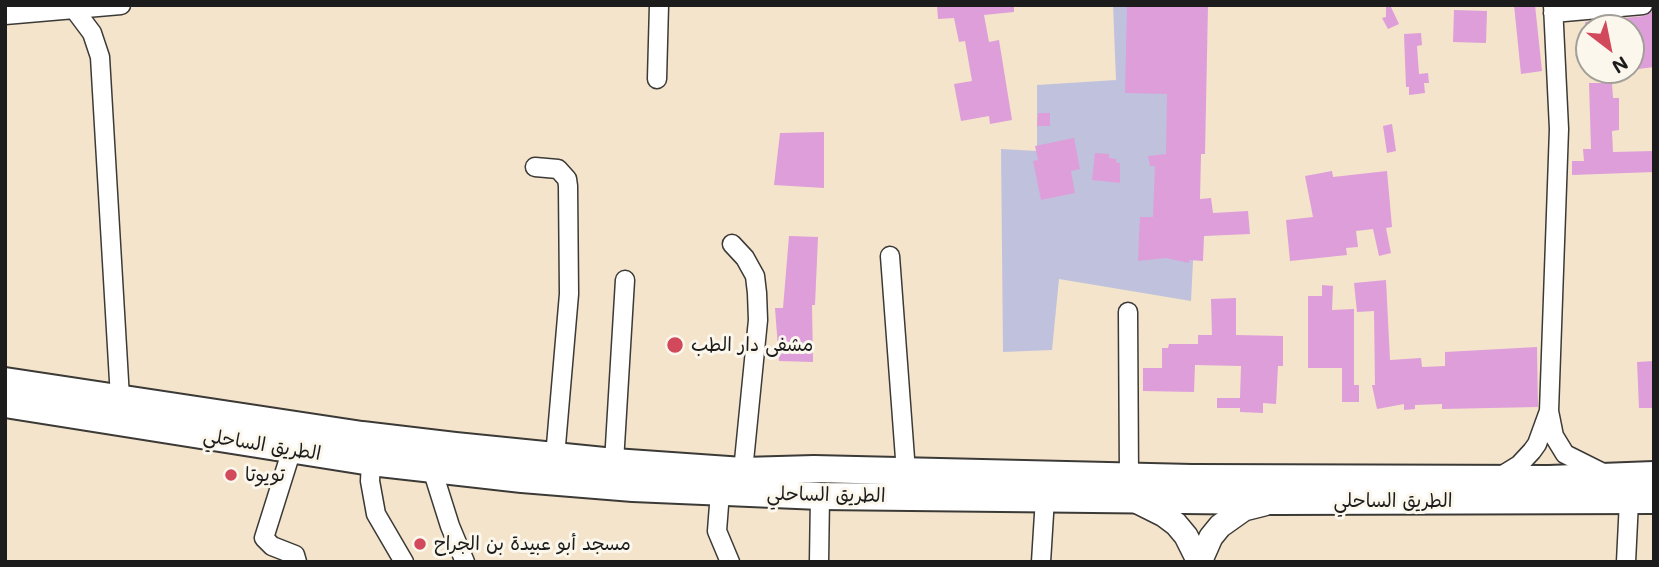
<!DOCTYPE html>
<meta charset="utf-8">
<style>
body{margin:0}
#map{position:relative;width:1659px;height:567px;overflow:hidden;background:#f4e4cb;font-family:Mali,sans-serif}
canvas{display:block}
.frame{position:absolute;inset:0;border:7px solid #1c1c1c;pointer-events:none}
.north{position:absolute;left:1575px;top:14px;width:70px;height:70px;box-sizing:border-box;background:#fbf7ec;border:2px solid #a29f99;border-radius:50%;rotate:148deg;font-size:19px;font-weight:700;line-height:28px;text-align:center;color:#1c1c1c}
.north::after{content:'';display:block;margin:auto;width:24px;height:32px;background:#d1495b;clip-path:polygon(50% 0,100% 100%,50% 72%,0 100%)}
</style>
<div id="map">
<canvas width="1659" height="567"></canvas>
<div class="frame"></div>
<div class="north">N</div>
</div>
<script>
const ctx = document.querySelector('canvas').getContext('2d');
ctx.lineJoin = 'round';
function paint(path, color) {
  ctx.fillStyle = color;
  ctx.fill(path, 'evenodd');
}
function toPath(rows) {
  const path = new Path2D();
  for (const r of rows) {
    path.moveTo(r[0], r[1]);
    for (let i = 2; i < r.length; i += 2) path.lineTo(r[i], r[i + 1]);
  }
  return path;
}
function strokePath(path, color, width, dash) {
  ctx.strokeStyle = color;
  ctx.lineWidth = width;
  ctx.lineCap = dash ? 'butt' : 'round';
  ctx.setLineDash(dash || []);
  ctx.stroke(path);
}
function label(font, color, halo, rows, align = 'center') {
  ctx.font = font + ' Mali,"Playpen Sans Arabic",sans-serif';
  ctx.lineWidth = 6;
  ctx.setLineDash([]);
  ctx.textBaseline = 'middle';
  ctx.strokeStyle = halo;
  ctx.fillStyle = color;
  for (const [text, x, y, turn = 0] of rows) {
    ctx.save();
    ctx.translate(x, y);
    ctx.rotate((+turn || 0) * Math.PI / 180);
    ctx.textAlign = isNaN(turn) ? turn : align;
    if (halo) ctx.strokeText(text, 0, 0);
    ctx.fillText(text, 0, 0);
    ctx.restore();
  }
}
paint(toPath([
 [1113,5,1206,5,1191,301,1059,279,1052,350,1003,352,1001,149,1037,151,1037,85,1116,80]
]), '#c0c2dd');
paint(toPath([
 [937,5,1014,5,1014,12,984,15,989,42,999,40,1012,120,990,124,989,116,961,121,954,84,972,81,965,41,959,42,954,18,938,19],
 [1127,5,1208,5,1205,154,1201,154,1200,199,1211,198,1213,213,1248,211,1250,234,1204,236,1203,261,1189,260,1189,263,1166,258,1138,261,1140,217,1153,217,1155,166,1150,166,1148,156,1166,154,1167,94,1125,93],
 [1386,5,1390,5,1399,24,1388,29,1382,18,1386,17],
 [1514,5,1535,5,1542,71,1521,74],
 [1454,10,1487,11,1486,43,1453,42],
 [1654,10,1654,67,1631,70,1631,47,1636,47,1633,25,1586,28,1585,22,1644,16],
 [1421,33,1422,45,1417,46,1419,74,1428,73,1429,83,1424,83,1425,93,1409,95,1409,87,1406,87,1404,34],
 [1589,83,1612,83,1613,98,1619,98,1619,130,1612,131,1613,152,1654,151,1654,172,1572,175,1572,161,1584,161,1583,149,1591,149],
 [1038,113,1050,113,1050,126,1037,126],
 [1392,124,1396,151,1387,153,1383,126],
 [824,132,824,188,774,185,780,133],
 [1074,138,1080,169,1071,171,1075,193,1041,200,1033,161,1038,160,1035,146],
 [1095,153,1109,154,1109,158,1116,159,1116,162,1120,163,1120,183,1092,180],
 [1332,171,1333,177,1387,171,1392,227,1386,228,1391,253,1379,256,1373,229,1356,231,1358,247,1346,248,1347,255,1290,261,1286,220,1313,217,1305,176],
 [789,236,818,237,815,305,812,305,813,362,779,361,775,308,783,308],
 [1386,280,1390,360,1421,358,1422,367,1445,366,1445,352,1537,347,1538,407,1442,409,1442,404,1415,405,1415,409,1404,410,1404,404,1377,409,1372,385,1375,385,1374,311,1357,312,1354,283],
 [1322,285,1333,286,1332,310,1354,309,1354,385,1359,385,1359,402,1342,402,1342,368,1308,368,1308,296,1322,296],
 [1236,298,1236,335,1283,336,1283,366,1278,366,1276,404,1263,403,1263,413,1240,412,1240,408,1217,408,1217,398,1240,398,1241,366,1195,365,1194,392,1143,391,1143,368,1162,368,1162,348,1168,348,1169,344,1198,344,1198,335,1212,335,1211,299],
 [1654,361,1654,408,1639,408,1637,362]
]), '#dd9eda');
const minor = toPath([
 [71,5,92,33,100,57,120,398],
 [1553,13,1643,5],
 [5,15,121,5],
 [657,79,659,5],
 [535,167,558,169,567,179,568,186,569,294,555,457],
 [732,244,745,258,755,276,757,293,758,320,743,471],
 [890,256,906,472],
 [1128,312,1129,477],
 [1549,411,1554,436,1565,454,1605,474],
 [292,449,264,538,272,546,295,555,297,562],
 [371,462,370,481,376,514,404,562],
 [614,462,625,280],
 [432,469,450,526,465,562],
 [1498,478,1519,465,1532,451,1537,444,1549,411,1559,129,1553,5],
 [720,492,717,531,730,562],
 [819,562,820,496],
 [1041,562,1045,498],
 [1626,562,1629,501]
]);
const major = toPath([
 [1132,499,1164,515,1176,524,1186,536,1199,562],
 [1200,562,1211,537,1220,526,1244,509,1264,504]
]);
const highway = toPath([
 [5,381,362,435,455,446,614,462,743,471,814,469,1192,478,1549,479,1654,475],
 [5,404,371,462,522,479,633,488,820,496,1274,501,1654,500]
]);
strokePath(minor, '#3c3a36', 21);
strokePath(major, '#3c3a36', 26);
strokePath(highway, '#3c3a36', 30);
strokePath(minor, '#fff', 18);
strokePath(major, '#fff', 23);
strokePath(highway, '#fff', 26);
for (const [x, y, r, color] of [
 [675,345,9,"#d1495b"],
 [231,475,7,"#d1495b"],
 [420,544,7,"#d1495b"]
]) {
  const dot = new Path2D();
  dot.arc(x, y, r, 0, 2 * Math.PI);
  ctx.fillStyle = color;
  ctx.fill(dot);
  strokePath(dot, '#fbf7ec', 2.5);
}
label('19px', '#1c1c1c', '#fbf7ec', [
 ["مشفى دار الطب",691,345],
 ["تويوتا",245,475],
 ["مسجد أبو عبيدة بن الجراح",434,544]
], 'left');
label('19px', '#1c1c1c', '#fbf7ec', [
 ["الطريق الساحلي",262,445,9],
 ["الطريق الساحلي",826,495,1],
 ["الطريق الساحلي",1393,501]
]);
</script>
